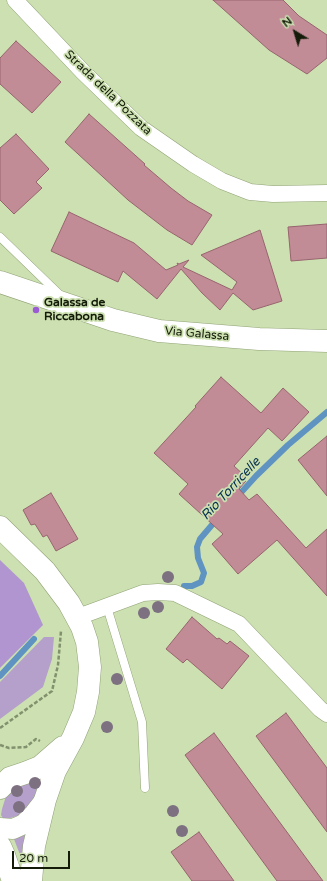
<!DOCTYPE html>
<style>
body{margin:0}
#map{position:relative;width:327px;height:881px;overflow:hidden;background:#cce0b1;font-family:"Varela Round",sans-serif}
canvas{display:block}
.north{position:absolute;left:275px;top:12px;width:40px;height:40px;-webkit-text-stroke:3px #cce0b1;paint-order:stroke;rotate:322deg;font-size:11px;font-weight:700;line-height:16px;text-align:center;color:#141b09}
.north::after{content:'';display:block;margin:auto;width:14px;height:18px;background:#141b09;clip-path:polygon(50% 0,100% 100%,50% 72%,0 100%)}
.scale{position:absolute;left:12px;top:851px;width:58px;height:18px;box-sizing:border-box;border:2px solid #141b09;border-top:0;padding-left:5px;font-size:12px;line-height:14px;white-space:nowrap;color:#141b09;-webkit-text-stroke:3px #cce0b1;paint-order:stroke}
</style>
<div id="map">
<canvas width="327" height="881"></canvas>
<div class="north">N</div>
<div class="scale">20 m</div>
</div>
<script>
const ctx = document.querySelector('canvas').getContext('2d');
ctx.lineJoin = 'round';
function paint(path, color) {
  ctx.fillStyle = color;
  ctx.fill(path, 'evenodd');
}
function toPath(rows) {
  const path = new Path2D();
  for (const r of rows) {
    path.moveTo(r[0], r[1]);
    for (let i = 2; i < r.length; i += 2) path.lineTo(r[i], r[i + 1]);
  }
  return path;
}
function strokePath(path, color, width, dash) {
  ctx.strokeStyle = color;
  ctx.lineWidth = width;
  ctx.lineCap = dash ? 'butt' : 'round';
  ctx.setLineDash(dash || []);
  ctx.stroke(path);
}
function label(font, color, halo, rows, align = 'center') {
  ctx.font = font + ' "Varela Round",sans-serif';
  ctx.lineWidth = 3.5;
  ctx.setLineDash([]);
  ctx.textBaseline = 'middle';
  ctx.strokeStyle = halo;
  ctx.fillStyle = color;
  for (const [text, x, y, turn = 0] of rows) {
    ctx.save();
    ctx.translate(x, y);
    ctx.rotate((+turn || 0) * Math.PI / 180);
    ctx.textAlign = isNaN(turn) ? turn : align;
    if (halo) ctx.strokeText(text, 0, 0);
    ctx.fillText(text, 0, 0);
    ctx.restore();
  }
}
paint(toPath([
 [44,637,54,637,52,659,43,687,0,719,0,682],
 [44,771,36,796,23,814,4,820,1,815,2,809,7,793,12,787],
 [25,835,22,860,14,839]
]), '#b4a0ca');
paint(toPath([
 [0,560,24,583,43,625,0,668]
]), '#b195d0');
strokePath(toPath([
 [237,497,256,476,288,445,327,412],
 [184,586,192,586,201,582,204,573,198,558,197,547,200,539,217,519],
 [0,676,34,639]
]), '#5f93c1', 6);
const building = toPath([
 [213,0,283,0,299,16,327,35,327,58,307,74,269,50,213,0],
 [16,41,61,82,32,113,0,84,0,58,16,41],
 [89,114,145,164,144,165,171,188,188,201,212,215,192,245,167,230,128,200,65,142,89,114],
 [16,134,49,169,36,182,42,188,14,214,0,200,0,148,16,134],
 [69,212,134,243,166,270,178,265,177,263,179,264,189,260,183,267,232,290,237,282,201,255,260,230,282,301,253,310,233,293,220,310,202,293,181,269,157,299,123,271,118,282,51,251,69,212],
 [327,224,327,258,291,261,288,227,327,224],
 [221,377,261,413,283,388,309,412,282,441,268,428,234,466,245,476,243,479,246,481,239,489,249,500,257,494,306,548,327,529,327,596,277,540,238,574,212,544,223,534,179,494,188,484,154,453,196,407,195,406,221,377],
 [327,436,327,496,298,460,327,436],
 [51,493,78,539,56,551,47,535,43,537,35,524,31,525,23,510,51,493],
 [192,617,217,639,219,638,227,644,230,641,249,656,222,689,187,659,183,663,166,649,192,617],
 [286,713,327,768,327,832,256,736,286,713],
 [214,733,323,881,277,881,185,755,214,733],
 [199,832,234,881,192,881,171,852,199,832]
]);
paint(building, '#c28c97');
strokePath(building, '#97646e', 1);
const service = toPath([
 [0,237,60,295],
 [107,607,142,722,145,788]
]);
const minor = toPath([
 [15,0,83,72,141,128,193,164,222,181,250,192,273,194,327,193],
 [78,617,143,593,158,592,175,593,239,624,320,709,327,714]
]);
const tertiary = toPath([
 [0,828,13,829,24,824,34,814,45,800]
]);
const primary = toPath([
 [0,282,113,320,159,331,259,339,327,341],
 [0,527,45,571,69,603,82,627,87,642,90,667,88,692,84,712,73,738,55,771,45,800,34,846,31,881],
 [0,788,10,778,25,773,40,767,63,747],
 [0,846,4,855,13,881]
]);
strokePath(service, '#90a275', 9);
strokePath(minor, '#90a275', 17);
strokePath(tertiary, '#90a275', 21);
strokePath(primary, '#90a275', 23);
strokePath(toPath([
 [0,728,52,691,58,665,61,631],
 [0,745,9,748,26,747,36,739,40,741]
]), '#82916d', 2.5, [4, 2]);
strokePath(service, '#fff', 8);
strokePath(minor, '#fff', 16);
strokePath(tertiary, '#fff', 20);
strokePath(primary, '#fff', 22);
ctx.fillStyle = '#7d7081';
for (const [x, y] of [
 [168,577],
 [158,607],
 [144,613],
 [117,679],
 [107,727],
 [35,783],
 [17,791],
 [19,807],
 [173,811],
 [182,831]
]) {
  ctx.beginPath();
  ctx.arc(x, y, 6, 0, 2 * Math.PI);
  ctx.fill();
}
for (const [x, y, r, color] of [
 [36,310,4,"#9b5cd3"]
]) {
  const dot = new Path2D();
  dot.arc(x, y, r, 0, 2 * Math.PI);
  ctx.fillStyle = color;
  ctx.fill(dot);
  strokePath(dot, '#cce0b1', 1.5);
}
label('12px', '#141b09', '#cce0b1', [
 ["Strada della Pozzata",108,93,44],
 ["Via Galassa",197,334,5]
]);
label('bold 12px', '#141b09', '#cce0b1', [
 ["Galassa de",44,303],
 ["Riccabona",44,317]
], 'left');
label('italic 13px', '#032e4d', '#cce0b1', [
 ["Rio Torricelle",231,489,-47]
]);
</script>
